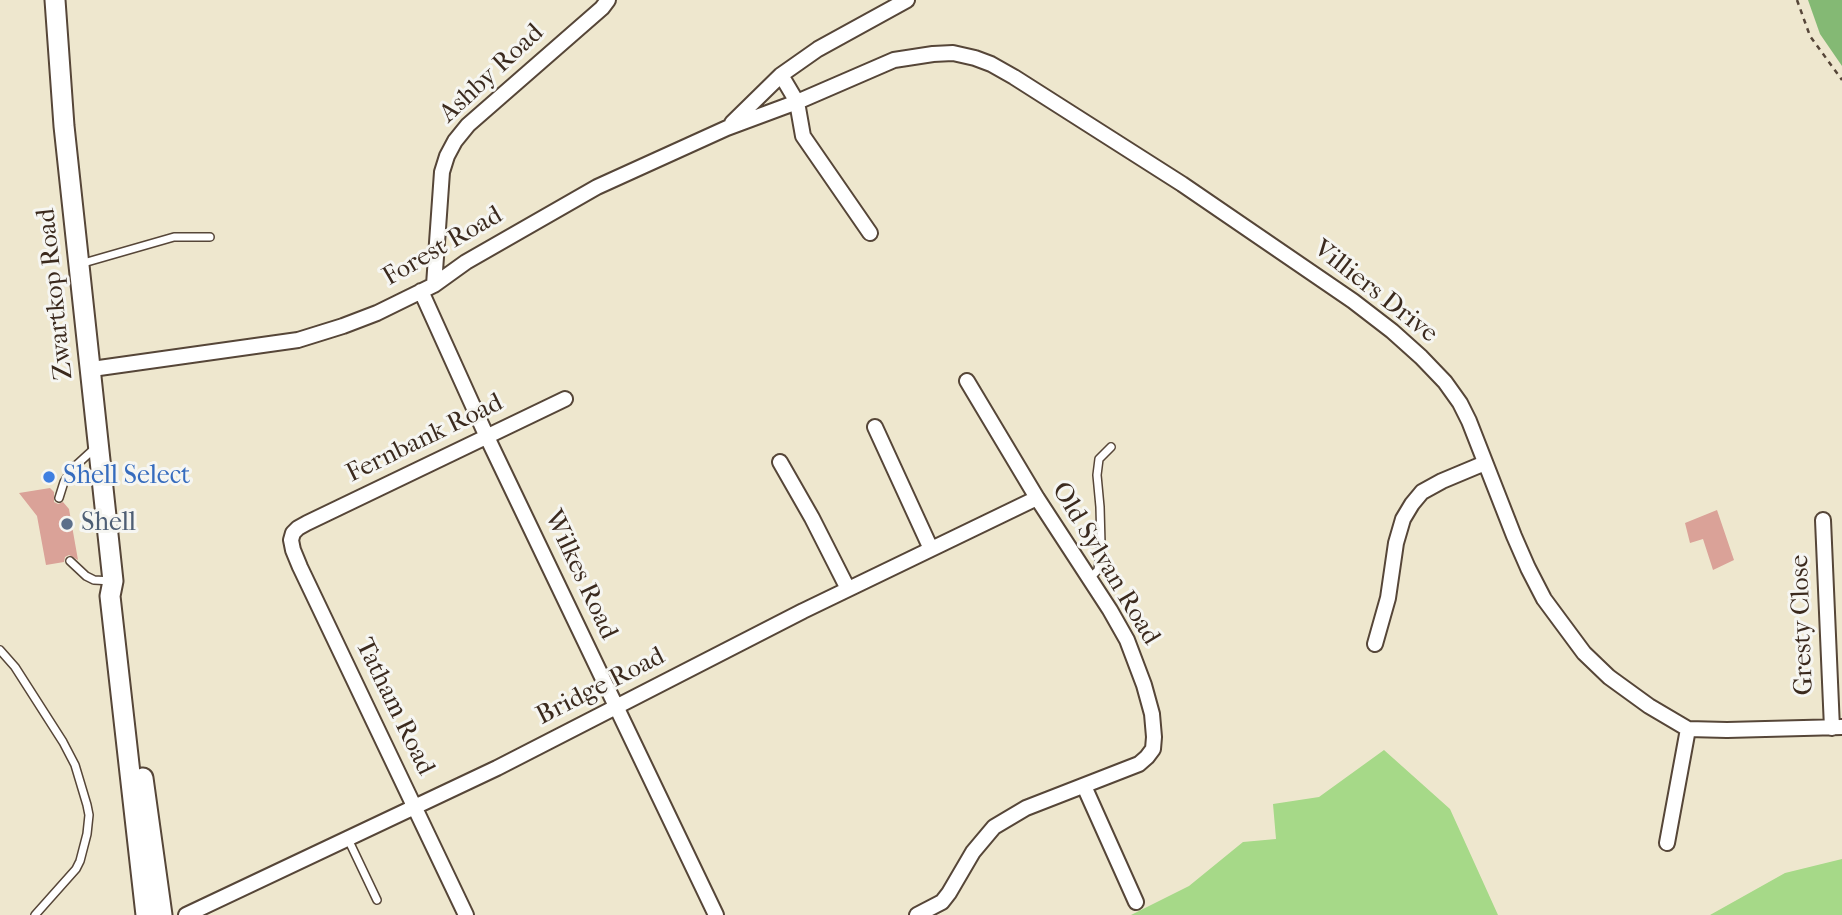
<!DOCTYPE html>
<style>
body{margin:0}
canvas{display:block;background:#eee7ce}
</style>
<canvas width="1842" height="915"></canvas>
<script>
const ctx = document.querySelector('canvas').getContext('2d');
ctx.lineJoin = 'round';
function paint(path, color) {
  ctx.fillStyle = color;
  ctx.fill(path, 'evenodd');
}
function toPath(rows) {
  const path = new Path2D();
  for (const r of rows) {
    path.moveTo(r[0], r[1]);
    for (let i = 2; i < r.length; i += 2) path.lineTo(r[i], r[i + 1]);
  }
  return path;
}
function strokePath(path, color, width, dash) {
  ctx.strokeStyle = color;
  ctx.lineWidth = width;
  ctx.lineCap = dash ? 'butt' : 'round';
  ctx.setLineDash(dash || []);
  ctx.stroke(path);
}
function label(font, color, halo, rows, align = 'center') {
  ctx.font = font + ' "IM FELL French Canon",serif';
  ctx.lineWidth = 6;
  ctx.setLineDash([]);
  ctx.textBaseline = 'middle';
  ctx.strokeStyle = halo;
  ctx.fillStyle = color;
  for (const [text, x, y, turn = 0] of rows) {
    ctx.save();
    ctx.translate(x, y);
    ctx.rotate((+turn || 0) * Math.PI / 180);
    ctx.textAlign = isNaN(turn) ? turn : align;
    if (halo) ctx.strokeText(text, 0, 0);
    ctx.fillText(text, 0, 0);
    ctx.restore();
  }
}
paint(toPath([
 [1384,750,1450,809,1498,915,1131,915,1189,886,1243,842,1276,839,1273,804,1319,797],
 [1842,859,1842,915,1710,915,1785,873]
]), '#a6d988');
paint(toPath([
 [1808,0,1842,0,1842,66,1820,34]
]), '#84b974');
paint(toPath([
 [50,488,54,492,54,502,58,504,63,502,69,509,78,560,69,555,65,557,64,562,46,565,37,516,19,493],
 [1717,510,1734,560,1713,570,1703,539,1690,543,1685,523]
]), '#daa298');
const service = toPath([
 [80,264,174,237,210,237],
 [59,498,64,482,72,469,95,448],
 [70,561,86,576,94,580,112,581],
 [1090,578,1098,570,1101,544,1100,507,1097,475,1099,459,1111,447],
 [0,650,15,667,63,742,75,765,87,805,89,815,87,834,80,861,76,869,35,915],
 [348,839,377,900]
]);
const minor = toPath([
 [781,75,797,102,803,136,870,233],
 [732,123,781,75,818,49,907,0],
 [434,285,442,172,447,156,455,141,468,125,602,8,608,0],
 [421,291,487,437,716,915],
 [92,369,298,340,343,326,377,313,434,285,466,262,597,187,727,128,797,102,894,60,933,54,953,53,975,58,991,64,1014,77,1182,184,1353,301,1392,331,1421,357,1445,382,1460,403,1469,421,1514,536,1528,568,1544,599,1584,653,1609,677,1649,706,1688,729,1727,730,1842,727],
 [875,427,931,549],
 [780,462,812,518,848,589],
 [1823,520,1832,728],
 [1375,644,1388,598,1396,543,1403,519,1412,504,1422,492,1442,481,1485,463],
 [1084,786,1136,902],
 [1667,843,1688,729],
 [186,915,497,768,803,611,1037,498],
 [466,915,300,567,293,550,291,540,293,533,298,528,307,523,565,399],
 [917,915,942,902,949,893,973,852,994,827,1026,808,1139,764,1147,757,1153,749,1154,737,1152,714,1144,685,1127,640,1110,610,1037,498,967,381]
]);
const tertiary = toPath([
 [55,0,64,126,113,581,110,596,146,915],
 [143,778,162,915]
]);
strokePath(service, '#564638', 10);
strokePath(minor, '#564638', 18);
strokePath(tertiary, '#564638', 23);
strokePath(toPath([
 [1797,0,1810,36,1842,80]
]), '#564638', 2.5, [5, 5]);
strokePath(service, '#fff', 7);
strokePath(minor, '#fff', 14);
strokePath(tertiary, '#fff', 19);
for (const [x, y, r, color] of [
 [49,477,7,"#3f7fe0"],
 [67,524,7,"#5c6f8a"]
]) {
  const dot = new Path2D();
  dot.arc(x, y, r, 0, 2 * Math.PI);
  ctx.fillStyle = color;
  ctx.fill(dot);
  strokePath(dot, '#f6f6f2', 2.5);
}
label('26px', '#3b2a1e', '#f6f6f2', [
 ["Ashby Road",492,74,-43],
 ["Forest Road",443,247,-30],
 ["Villiers Drive",1375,292,38],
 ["Zwartkop Road",56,294,-96],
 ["Fernbank Road",425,439,-26],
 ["Old Sylvan Road",1105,564,59],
 ["Wilkes Road",580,575,65],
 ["Gresty Close",1803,625,-92],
 ["Bridge Road",601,687,-27],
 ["Tatham Road",394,707,64]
]);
label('26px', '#366cbe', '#f6f6f2', [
 ["Shell Select",63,477]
], 'left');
label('26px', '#4e5e75', '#f6f6f2', [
 ["Shell",81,524]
], 'left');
</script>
